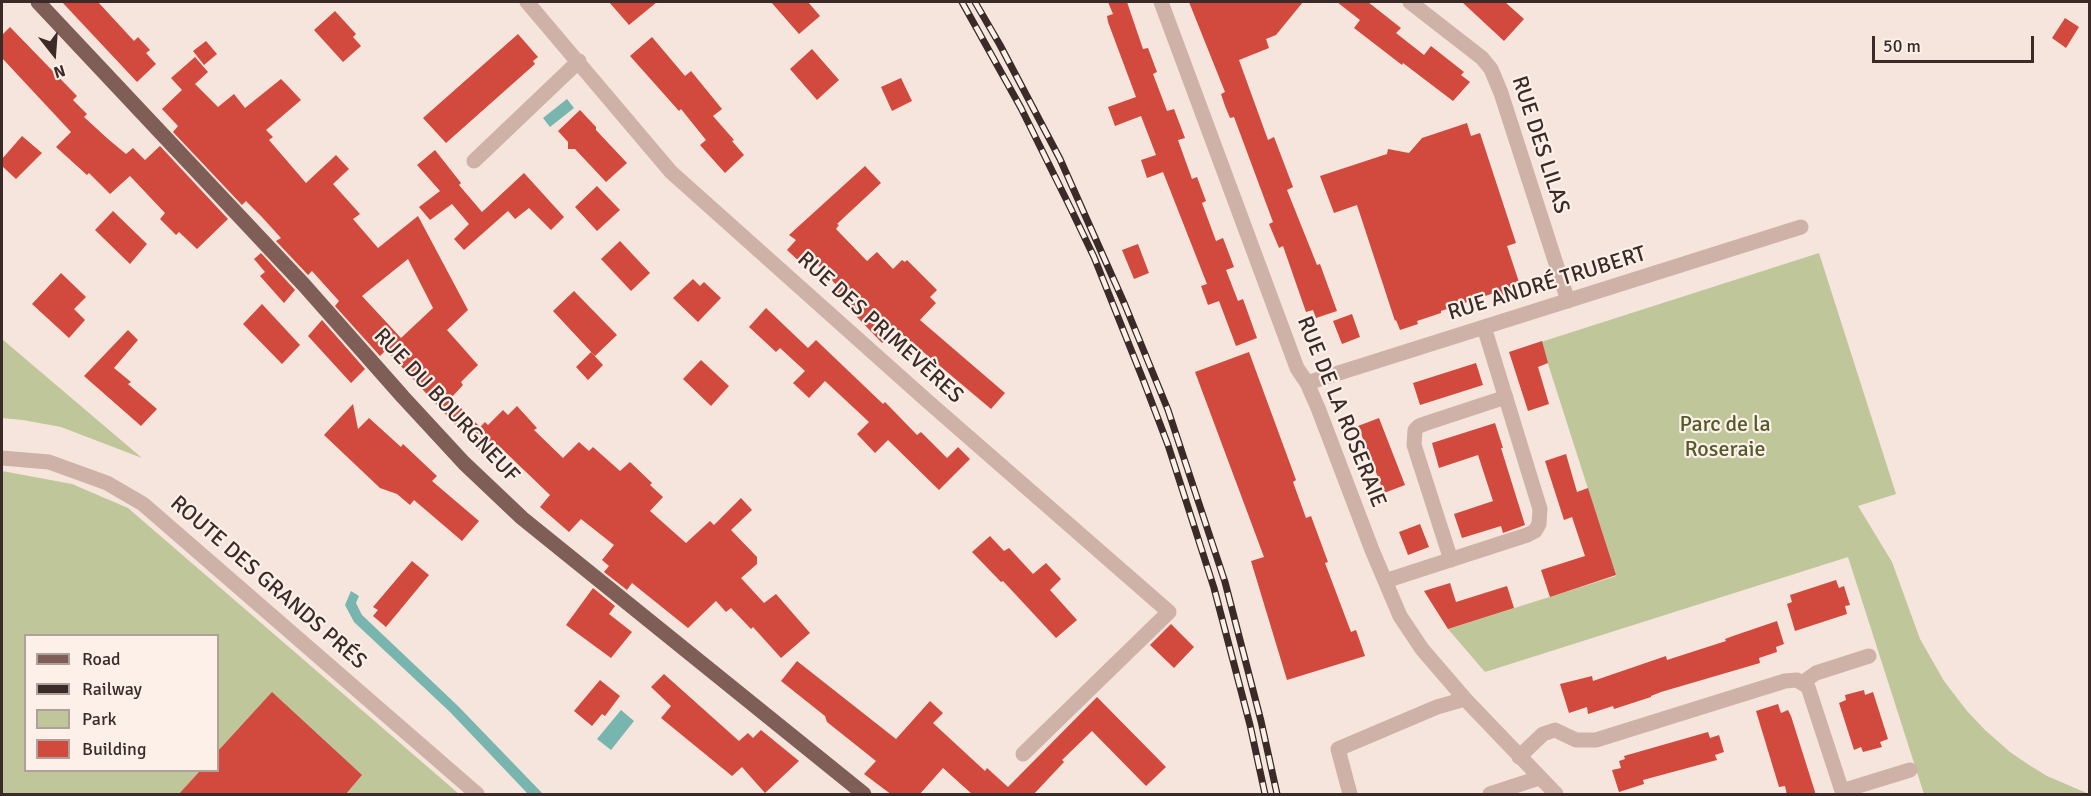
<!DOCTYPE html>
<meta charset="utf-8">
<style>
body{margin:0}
#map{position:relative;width:2091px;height:796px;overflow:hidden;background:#f5e5dc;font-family:Signika,sans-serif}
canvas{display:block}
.frame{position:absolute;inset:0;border:3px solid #3a2b28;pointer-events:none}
.legend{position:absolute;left:24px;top:634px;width:195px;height:138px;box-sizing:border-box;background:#fcf0e9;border:2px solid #aea19c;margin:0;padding:8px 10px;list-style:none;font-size:18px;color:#3a2b28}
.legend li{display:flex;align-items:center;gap:12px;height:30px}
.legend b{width:30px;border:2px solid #aea19c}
.north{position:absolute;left:24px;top:24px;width:60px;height:60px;-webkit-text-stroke:4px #fcf0e9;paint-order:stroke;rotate:163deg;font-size:16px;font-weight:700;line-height:24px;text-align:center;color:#3a2b28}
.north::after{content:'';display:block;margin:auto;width:21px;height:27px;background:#3a2b28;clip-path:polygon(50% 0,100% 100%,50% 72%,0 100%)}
.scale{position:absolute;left:1872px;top:36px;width:162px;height:27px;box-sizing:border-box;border:3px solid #3a2b28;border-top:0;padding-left:8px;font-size:18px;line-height:21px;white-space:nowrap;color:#3a2b28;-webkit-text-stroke:4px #fcf0e9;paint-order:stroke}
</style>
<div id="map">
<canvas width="2091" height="796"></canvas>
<div class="frame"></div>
<ul class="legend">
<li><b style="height:8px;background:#7e5e57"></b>Road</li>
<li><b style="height:8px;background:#3a2b28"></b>Railway</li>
<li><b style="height:16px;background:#bec69a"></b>Park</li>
<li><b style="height:16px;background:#d2493d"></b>Building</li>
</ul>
<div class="north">N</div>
<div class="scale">50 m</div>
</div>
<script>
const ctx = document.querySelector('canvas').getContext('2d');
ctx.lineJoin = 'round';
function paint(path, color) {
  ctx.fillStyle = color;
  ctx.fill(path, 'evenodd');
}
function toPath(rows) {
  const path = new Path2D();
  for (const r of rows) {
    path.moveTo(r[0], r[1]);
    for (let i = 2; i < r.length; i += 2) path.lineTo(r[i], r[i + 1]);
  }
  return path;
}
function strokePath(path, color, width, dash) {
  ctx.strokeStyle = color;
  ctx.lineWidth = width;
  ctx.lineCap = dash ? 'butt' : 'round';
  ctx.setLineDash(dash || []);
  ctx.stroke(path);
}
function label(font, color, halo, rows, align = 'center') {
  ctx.font = font + ' Signika,sans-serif';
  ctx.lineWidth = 4.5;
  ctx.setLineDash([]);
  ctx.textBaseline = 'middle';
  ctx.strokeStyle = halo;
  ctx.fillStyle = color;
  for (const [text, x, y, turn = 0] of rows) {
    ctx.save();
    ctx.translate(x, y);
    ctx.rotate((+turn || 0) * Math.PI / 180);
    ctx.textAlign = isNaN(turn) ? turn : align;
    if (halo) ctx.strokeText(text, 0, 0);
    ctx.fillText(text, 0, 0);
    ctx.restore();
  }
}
paint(toPath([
 [1819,253,1896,494,1858,506,1892,562,1920,639,1944,681,1967,711,1985,730,2010,752,2029,765,2047,776,2089,794,1924,794,1848,557,1485,672,1448,629,1616,576,1541,342],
 [2,339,142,458,61,427,23,420,2,418],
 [2,471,72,484,128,508,459,794,2,794],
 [26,636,218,636,218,770,26,770]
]), '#bec69a');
paint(toPath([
 [567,99,574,108,550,127,543,118],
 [351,591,359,596,356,603,362,615,458,706,543,794,528,794,450,712,354,622,345,605],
 [621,710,634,721,611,750,597,739]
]), '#78b5ae');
paint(toPath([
 [62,2,98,2,134,41,138,37,150,50,146,53,156,64,137,82],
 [609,2,657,2,629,25],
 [771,2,808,2,820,16,799,34],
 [1108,2,1127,2,1143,49,1148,48,1157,72,1153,74,1167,111,1174,109,1185,138,1178,140,1192,179,1197,177,1206,201,1202,203,1216,241,1223,238,1234,267,1226,270,1238,301,1243,299,1257,338,1236,346,1219,301,1208,305,1201,286,1207,284,1163,172,1147,178,1141,160,1156,155,1141,116,1115,126,1108,107,1136,97,1108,22,1107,16,1113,14],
 [1189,2,1303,2,1276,35,1266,39,1269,48,1239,60,1268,140,1274,137,1293,187,1287,190,1317,265,1320,264,1337,311,1316,318,1313,310,1306,312,1283,246,1279,248,1269,224,1273,222,1234,117,1230,118,1225,106,1221,94,1225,92],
 [1337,2,1368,2,1401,28,1396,33,1424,55,1431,46,1464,72,1461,75,1470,82,1453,101,1403,63,1402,65,1354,28,1360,20],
 [1462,2,1505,2,1524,19,1504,41],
 [335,11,356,34,353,37,361,46,343,62,314,30],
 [2065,18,2079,27,2066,48,2052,38],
 [10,27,77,96,73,100,87,114,84,117,108,139,126,154,133,148,145,160,160,146,228,219,197,249,179,232,176,235,160,219,165,213,130,176,110,194,89,173,87,175,56,147,71,132,2,58,2,35],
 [518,34,538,57,533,61,535,64,446,143,423,118],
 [652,37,685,76,691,71,722,109,713,116,734,140,732,141,744,155,725,173,700,145,706,140,681,109,679,111,630,56],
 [206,41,217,54,204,65,193,51],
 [812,49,839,80,817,100,790,69],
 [195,57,208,72,195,84,218,107,234,94,245,108,281,79,287,85,301,100,266,130,273,137,269,140,306,183,336,155,349,169,333,184,360,214,353,219,378,248,418,216,468,310,447,330,478,365,461,382,463,385,451,398,480,427,485,422,488,425,503,410,508,415,517,406,537,428,534,430,563,458,579,442,589,451,593,447,620,471,630,462,652,483,650,485,663,497,650,511,686,543,710,521,714,525,741,498,752,510,731,530,757,557,757,564,741,578,764,603,776,594,810,633,781,658,753,627,751,629,731,608,726,612,716,601,688,628,632,583,627,590,604,572,609,566,602,560,614,545,581,519,569,532,554,519,540,507,550,495,500,447,487,459,386,350,380,356,335,306,339,301,312,271,308,275,276,241,281,238,261,216,246,201,242,205,173,132,178,126,162,109,182,90,171,78],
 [408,259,433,308,401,338,362,296],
 [901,78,912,101,892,111,881,87],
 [580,110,596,127,596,130,627,163,606,182,575,149,568,149,568,142,558,131],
 [1467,123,1471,136,1480,133,1516,243,1507,246,1519,282,1515,283,1518,292,1499,298,1497,292,1441,311,1441,313,1417,321,1418,324,1400,330,1396,320,1395,321,1357,205,1334,213,1320,176,1387,154,1388,149,1409,153,1422,138],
 [22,136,42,153,16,179,2,166,2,159],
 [435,150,461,183,459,185,482,212,524,173,564,217,551,230,529,208,515,219,508,211,464,250,454,239,469,224,452,204,430,220,419,207,440,191,417,165],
 [865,166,881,183,837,224,839,225,836,229,867,261,877,252,893,269,902,260,905,262,907,260,937,290,930,297,936,303,920,320,1005,393,991,409,896,329,882,343,833,292,838,287,810,256,802,264,787,250,796,240,789,235],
 [597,186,620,210,597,231,575,207],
 [113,211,147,244,130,264,95,230],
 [620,241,650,273,631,291,601,259],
 [1138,244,1149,273,1134,279,1122,250],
 [261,253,295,290,284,303,260,276,265,272,254,259],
 [61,273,86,297,74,309,85,320,69,338,32,304],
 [693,279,700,286,704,282,721,298,698,322,673,298],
 [574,291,617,335,595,356,553,311],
 [262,304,300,345,282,364,243,324],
 [766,308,808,348,816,340,883,404,885,402,917,435,921,432,947,458,958,447,970,459,939,490,888,440,875,453,857,434,869,422,825,381,809,398,793,383,805,371,780,348,776,352,749,327],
 [1352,314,1360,337,1342,344,1333,321],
 [322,320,365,369,351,383,308,336],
 [128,330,138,340,114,368,131,382,128,384,157,409,141,426,84,376],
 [1542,341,1548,363,1538,367,1549,404,1528,411,1509,352],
 [591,352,603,365,588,380,576,367],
 [1249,352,1296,480,1293,482,1306,518,1311,516,1328,562,1325,563,1351,632,1356,630,1365,656,1287,680,1251,561,1264,557,1195,372],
 [701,360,729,386,711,406,683,379],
 [1476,363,1483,385,1420,405,1413,383],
 [353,404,358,429,369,418,401,447,403,444,437,476,432,481,479,521,462,541,414,500,410,505,397,494,380,488,324,435],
 [1379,418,1405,485,1384,493,1358,426],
 [1495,423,1503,448,1501,448,1525,525,1503,533,1501,526,1462,538,1454,514,1493,501,1478,455,1439,468,1432,443],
 [1566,454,1577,492,1588,488,1616,575,1550,597,1541,570,1585,556,1572,517,1564,520,1545,461],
 [1420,524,1429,547,1408,555,1399,532],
 [990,536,1004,551,1009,548,1033,574,1046,563,1061,579,1050,590,1077,620,1056,638,1003,581,1001,582,972,552],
 [412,561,429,575,386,627,373,616,378,610,373,607],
 [1836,580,1839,588,1844,586,1850,605,1845,606,1847,614,1795,631,1787,604,1792,602,1790,595],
 [1450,583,1456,602,1507,586,1514,608,1448,629,1424,591],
 [593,588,615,606,609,614,632,632,611,658,566,625],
 [1777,621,1784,644,1776,647,1777,652,1759,658,1760,663,1661,692,1651,696,1651,697,1614,709,1613,706,1588,714,1587,707,1569,713,1560,684,1592,676,1593,681,1666,656,1667,660,1726,641,1725,639,1733,636],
 [1171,624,1194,647,1174,668,1150,645],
 [797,661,896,739,930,701,943,713,933,723,985,771,987,768,1008,787,1097,697,1166,767,1146,786,1092,731,1062,760,1064,762,1033,795,973,795,943,768,919,795,892,795,864,774,876,761,827,722,825,716,781,681],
 [664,674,739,741,748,733,753,738,761,730,799,761,765,793,742,767,732,776,661,718,671,706,651,687],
 [600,680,620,696,605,716,602,714,592,726,574,711],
 [1864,690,1865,695,1873,692,1888,739,1880,742,1882,747,1863,752,1861,747,1854,750,1839,703,1846,700,1845,695],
 [272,692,362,775,345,795,178,795,200,771,218,771,218,751],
 [1778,704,1781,713,1788,710,1791,716,1816,795,1787,795,1785,786,1779,787,1756,711],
 [1708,732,1710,738,1719,735,1724,752,1715,755,1717,760,1643,780,1644,784,1619,792,1612,770,1621,768,1619,761,1625,759,1624,756]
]), '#d2493d');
strokePath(toPath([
 [527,2,671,172,925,399,1169,612,1023,754],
 [1161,2,1297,368,1307,383,1318,408,1372,550,1400,616,1422,649,1465,699,1556,794],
 [1410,2,1482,58,1491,69,1501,93,1568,301],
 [474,161,579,61],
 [1307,383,1801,227],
 [2,458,49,462,107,483,143,504,477,794],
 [1451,560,1414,445,1415,430,1419,426,1427,423,1506,397],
 [1385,581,1527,535,1535,531,1539,524,1540,509,1484,327],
 [1802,683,1816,673,1869,656],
 [1519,757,1543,734,1555,730,1576,740,1596,740,1785,681,1797,680,1808,687,1843,794],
 [1842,791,1910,770],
 [1350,794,1338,749,1437,707,1465,699],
 [1490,794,1539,778]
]), '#cfb2a7', 15);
strokePath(toPath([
 [38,2,304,285,403,397,464,463,522,518,864,794]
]), '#7e5e57', 15);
const rail = toPath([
 [962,2,1021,108,1071,209,1094,257,1144,382,1168,445,1214,588,1250,725,1265,794],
 [975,2,1000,45,1060,159,1125,305,1168,410,1225,582,1261,721,1277,794]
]);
strokePath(rail, '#3a2b28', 7);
strokePath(rail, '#fcf0e9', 4.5, [14]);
label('22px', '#3a2b28', '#fcf0e9', [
 ["RUE DES LILAS",1540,145,72],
 ["RUE ANDRÉ TRUBERT",1547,284,-17],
 ["RUE DES PRIMEVÈRES",880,328,42],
 ["RUE DU BOURGNEUF",446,406,47],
 ["RUE DE LA ROSERAIE",1341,412,68],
 ["ROUTE DES GRANDS PRÉS",268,583,41]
]);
label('22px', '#515b29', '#fcf0e9', [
 ["Parc de la",1725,425],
 ["Roseraie",1725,450]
]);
</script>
